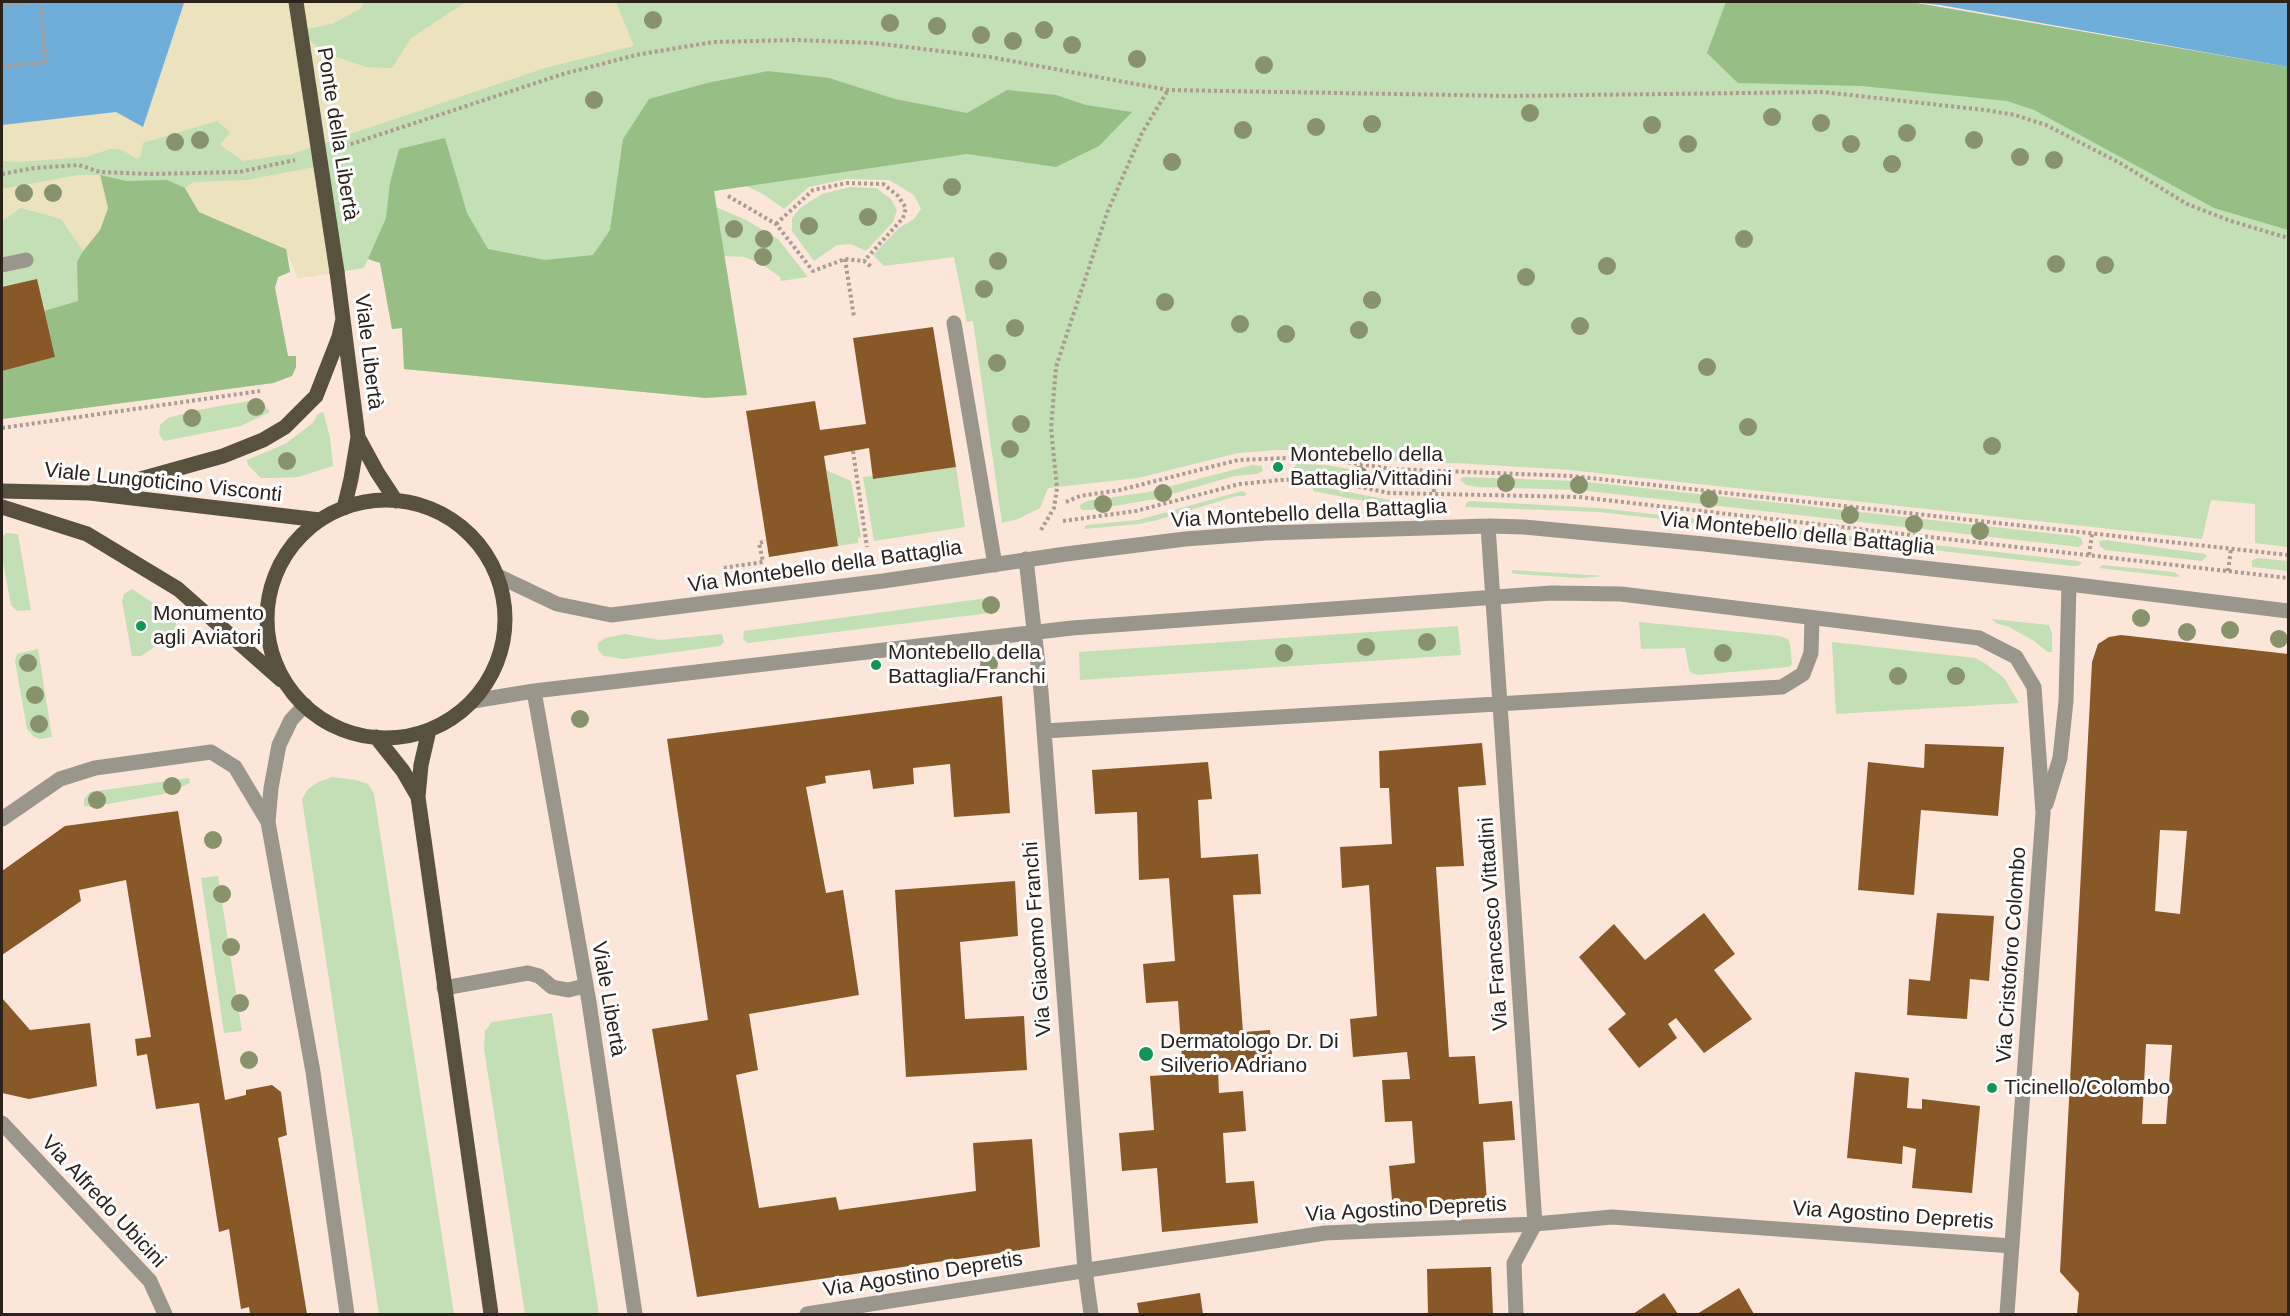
<!DOCTYPE html>
<meta charset="utf-8">
<style>
body{margin:0}
#map{position:relative;width:2290px;height:1316px;overflow:hidden;background:#fce6da;font-family:Helvetica,sans-serif}
canvas{display:block}
.frame{position:absolute;inset:0;border:3px solid #2b221c;pointer-events:none}
</style>
<div id="map">
<canvas width="2290" height="1316"></canvas>
<div class="frame"></div>
</div>
<script>
const ctx = document.querySelector('canvas').getContext('2d');
ctx.lineJoin = 'round';
function paint(path, color) {
  ctx.fillStyle = color;
  ctx.fill(path, 'evenodd');
}
function toPath(rows) {
  const path = new Path2D();
  for (const r of rows) {
    if (r.length === 3) {
      path.moveTo(r[0] + r[2], r[1]);
      path.arc(r[0], r[1], r[2], 0, 2 * Math.PI);
      continue;
    }
    path.moveTo(r[0], r[1]);
    for (let i = 2; i < r.length; i += 2) path.lineTo(r[i], r[i + 1]);
  }
  return path;
}
function strokePath(path, color, width, dash) {
  ctx.strokeStyle = color;
  ctx.lineWidth = width;
  ctx.lineCap = dash ? 'butt' : 'round';
  ctx.setLineDash(dash || []);
  ctx.stroke(path);
}
function label(font, color, halo, rows, align = 'center') {
  ctx.font = font + ' Helvetica,sans-serif';
  ctx.lineWidth = 6;
  ctx.setLineDash([]);
  ctx.textBaseline = 'middle';
  ctx.strokeStyle = halo;
  ctx.fillStyle = color;
  for (const [text, x, y, turn = 0] of rows) {
    ctx.save();
    ctx.translate(x, y);
    ctx.rotate((+turn || 0) * Math.PI / 180);
    ctx.textAlign = isNaN(turn) ? turn : align;
    if (halo) ctx.strokeText(text, 0, 0);
    ctx.fillText(text, 0, 0);
    ctx.restore();
  }
}
paint(toPath([
 [188,2,360,9,364,2,1911,2,2288,67,2288,547,2255,543,2255,504,2211,500,2202,539,1570,470,1457,463,1415,464,1340,450,1276,450,1238,453,1138,478,1048,488,1040,508,1018,519,1002,523,973,321,967,322,954,257,884,266,873,255,899,228,914,219,921,209,914,195,889,180,846,179,809,187,784,209,763,194,746,186,714,191,716,207,746,220,778,239,808,277,781,281,780,277,762,264,744,257,724,256,747,395,706,398,404,369,402,328,392,329,380,262,368,259,364,268,298,278,287,252,290,272,278,277,275,288,288,356,296,356,296,367,292,376,273,383,2,419,2,125,116,112],
 [850,187,876,188,891,199,897,210,893,222,866,251,851,244,837,245,814,261,792,231,792,218,800,208,822,194],
 [255,400,264,405,270,412,241,426,164,441,159,434,160,425,168,418,198,410],
 [323,412,330,437,333,466,298,477,274,478,261,478,248,465,247,460,285,444,313,423,318,414],
 [1296,464,1326,465,1387,475,1392,478,1404,478,1406,481,1405,485,1400,486,1322,470,1297,474,1294,468],
 [1252,465,1262,466,1263,471,1257,474,1234,476,1155,499,1091,510,1083,510,1080,508,1081,504,1087,501,1148,492],
 [956,467,965,527,874,541,863,477,873,476,874,479],
 [826,470,851,481,861,537,858,538,858,543,838,546],
 [1462,477,1578,481,1717,496,2075,536,2081,538,2083,544,2079,547,1579,490,1478,487,1466,485,1460,480],
 [1322,487,1395,501,1400,505,1390,506,1313,491,1313,488],
 [1242,491,1246,493,1245,496,1237,496,1154,521,1139,524,1084,529,1086,525,1138,520],
 [1471,501,1599,508,2079,561,2082,563,2078,566,2073,566,1599,512,1465,507,1467,502],
 [6,533,18,534,31,610,17,611,11,605,2,557,2,537],
 [2106,540,2205,554,2207,556,2202,561,2105,550,2100,546,2099,541],
 [2258,558,2288,561,2288,571,2252,567,2252,560],
 [2102,565,2174,572,2180,576,2176,577,2099,568],
 [1512,570,1605,576,1580,578,1516,574,1512,573],
 [132,589,174,617,178,631,141,656,132,656,122,601,124,594],
 [995,597,999,606,989,613,748,643,743,639,744,631],
 [1992,619,2049,625,2052,634,2052,652,2048,652,2034,641,2009,627,1996,623],
 [1639,622,1780,636,1788,639,1790,644,1792,664,1789,667,1698,675,1691,673,1689,669,1685,648,1641,649],
 [1458,626,1461,655,1080,680,1079,652],
 [625,634,660,640,722,634,724,642,720,646,623,659,604,656,598,650,598,643,605,638],
 [1832,642,1975,658,1986,664,2004,678,2019,703,1836,714],
 [38,649,52,737,40,739,33,736,27,729,15,661,17,654],
 [332,777,356,780,368,784,374,794,454,1314,379,1314,302,799,308,789,318,782],
 [189,778,190,783,169,793,91,807,84,806,84,799,90,792],
 [218,876,242,1031,224,1033,201,878],
 [552,1013,599,1314,525,1314,484,1048,485,1031,492,1022]
]), '#c2dfb6');
paint(toPath([
 [1726,2,1911,2,2288,67,2288,230,2214,208,2034,110,2007,101,1862,86,1738,83,1707,53],
 [768,71,829,78,895,99,967,113,1007,90,1056,95,1086,105,1132,112,1099,146,1056,167,967,154,714,191,747,395,706,398,404,369,402,328,392,329,380,263,368,259,386,218,390,183,399,149,445,138,467,213,488,249,545,260,593,255,610,230,623,139,649,99,707,83],
 [100,175,126,181,167,180,185,188,199,212,286,249,290,272,278,277,275,288,288,356,296,356,296,367,292,376,273,383,2,419,2,371,55,357,44,311,78,301,77,262,83,251,100,230,108,208]
]), '#97bf85');
paint(toPath([
 [188,2,364,2,360,9,332,24,297,31,328,54,366,67,392,68,411,38,466,2,616,2,634,46,545,68,292,154,243,161,220,145,230,132,217,121,143,143,141,156,137,159,122,150,110,149,86,157,19,162,2,161,2,125,116,112,184,3],
 [319,166,337,272,298,278,286,249,199,212,185,188,193,182,247,180],
 [78,175,100,175,108,208,100,230,83,251,61,219,21,208,2,221,2,189]
]), '#ece2bd');
paint(toPath([
 [2,2,188,2,184,3,143,127,116,112,2,125],
 [1911,2,2288,2,2288,67,1940,5]
]), '#70aeda');
paint(toPath([
 [37,279,55,357,2,371,2,287],
 [933,327,956,467,873,479,869,448,824,456,838,546,769,557,746,411,815,401,820,430,866,424,853,338],
 [2121,635,2288,654,2288,1314,2077,1314,2079,1293,2060,1272,2092,662,2098,644,2109,637],
 [2160,830,2187,831,2180,914,2155,911],
 [2146,1044,2172,1045,2166,1124,2142,1124],
 [1002,696,1010,813,954,817,950,764,913,768,914,784,873,789,870,770,825,776,826,783,806,787,826,893,843,890,859,995,749,1014,758,1070,736,1075,759,1208,836,1197,839,1210,976,1191,973,1143,1032,1139,1040,1247,697,1297,652,1029,708,1020,667,739],
 [1482,743,1486,785,1458,787,1464,866,1436,867,1449,1057,1475,1056,1479,1104,1512,1101,1515,1140,1483,1142,1487,1202,1393,1211,1389,1166,1415,1163,1412,1121,1385,1122,1382,1080,1410,1079,1407,1052,1353,1057,1350,1019,1377,1016,1369,885,1342,888,1340,847,1392,844,1389,788,1380,788,1379,751],
 [1925,744,2004,747,1998,816,1921,810,1914,895,1858,890,1868,762,1924,768],
 [1208,762,1212,799,1198,800,1201,858,1258,854,1261,894,1233,895,1243,1032,1270,1030,1273,1067,1218,1071,1219,1093,1243,1091,1246,1131,1223,1133,1226,1183,1254,1181,1258,1223,1162,1232,1157,1168,1122,1171,1119,1133,1154,1130,1150,1076,1183,1074,1178,1001,1146,1003,1143,964,1175,961,1169,878,1139,880,1137,812,1095,814,1092,770],
 [178,811,225,1100,246,1095,246,1090,272,1085,281,1092,287,1135,278,1138,307,1314,250,1314,249,1307,241,1309,229,1229,219,1232,199,1103,156,1109,147,1054,137,1056,135,1039,151,1037,126,880,79,890,81,901,2,955,2,871,65,826],
 [1015,881,1018,936,960,942,965,1019,1024,1016,1027,1070,906,1077,895,890],
 [1704,913,1735,954,1714,970,1752,1019,1704,1053,1676,1018,1668,1024,1677,1038,1639,1068,1608,1029,1626,1014,1579,957,1614,924,1645,960],
 [1937,913,1994,916,1989,981,1970,979,1967,1019,1907,1015,1909,979,1930,981],
 [2,998,30,1030,90,1023,97,1086,29,1099,2,1093],
 [1855,1072,1909,1078,1907,1108,1922,1109,1922,1099,1980,1106,1972,1193,1912,1188,1916,1149,1903,1146,1902,1164,1847,1158],
 [1491,1267,1493,1314,1428,1314,1427,1269],
 [1739,1288,1754,1314,1697,1314],
 [1200,1293,1203,1314,1139,1314,1137,1303],
 [1664,1293,1678,1314,1633,1314]
]), '#885827');
strokePath(toPath([
 [2,4,31,2],
 [2,66,45,62,41,2],
 [345,146,563,74,636,55,713,42,797,40,873,43,990,57,1168,90,1509,96,1823,92,1985,110,2015,115,2046,125,2120,163,2187,204,2231,221,2288,238],
 [2,174,34,168,79,165,100,172,151,174,239,172,295,160],
 [728,196,776,224,813,271,845,259,864,261,873,268],
 [776,224,813,190,847,183,883,184,898,196,906,208,903,218,864,261],
 [845,259,854,317],
 [2,428,260,391],
 [853,451,867,547],
 [1433,471,1434,494],
 [1066,502,1080,496,1120,490,1238,460,1312,457,1392,469,1572,476,2288,555],
 [1063,521,1136,511,1240,484,1281,480,1323,479,1389,493,1579,497,2288,578],
 [1041,530,1054,508,1057,488,1051,428,1056,367,1107,213,1142,133,1168,90],
 [2089,555,2092,534],
 [2228,571,2231,549],
 [724,573,723,568,763,562,759,543,766,541]
]), '#ac9b91', 4, [3, 3]);
strokePath(toPath([
 [2,265,26,260],
 [954,323,995,565],
 [1488,526,1535,1224,1514,1263,1516,1314],
 [1026,559,1041,691,1085,1270,1091,1314],
 [498,576,557,604,611,615,883,581,1066,554,1185,539,1266,533,1488,526,1524,527,1704,544,2069,584,2288,611],
 [534,691,589,1002,635,1314],
 [473,701,534,691,1072,628,1551,593,1621,594,1979,638,2016,657,2034,687,2043,813,2007,1314],
 [305,705,291,720,279,745,271,788,268,822,313,1072,347,1314],
 [1044,731,1782,687,1803,674,1811,653,1812,619],
 [2046,804,2060,758,2066,701,2069,584],
 [2,819,60,779,95,768,211,752,235,767,268,822],
 [444,988,528,973,539,976,552,987,568,990,585,986],
 [2,1123,150,1281,165,1314],
 [807,1314,1325,1233,1535,1224,1612,1217,2012,1246]
]), '#9a968b', 15);
strokePath(toPath([
 [337,272,358,437,351,479,344,508],
 [358,437,377,472,396,501],
 [2,491,90,493,320,520],
 [90,493,223,456,263,440,285,427,316,396,339,337,343,319],
 [386,619,119],
 [2,507,87,534,178,589,281,680],
 [429,730,421,765,418,797,491,1314],
 [376,737,403,771,418,797]
]), '#58513f', 15);
strokePath(toPath([
 [296,2,337,272]
]), '#58513f', 15);
ctx.fillStyle = '#88936e';
for (const [x, y] of [
 [653,20],
 [890,23],
 [937,26],
 [1044,30],
 [981,35],
 [1013,41],
 [1072,45],
 [1137,59],
 [1264,65],
 [594,100],
 [1530,113],
 [1772,117],
 [1821,123],
 [1372,124],
 [1652,125],
 [1316,127],
 [1243,130],
 [1907,133],
 [200,140],
 [1974,140],
 [175,142],
 [1688,144],
 [1851,144],
 [2020,157],
 [2054,160],
 [1172,162],
 [1892,164],
 [952,187],
 [24,193],
 [53,193],
 [868,217],
 [809,226],
 [734,229],
 [764,239],
 [1744,239],
 [763,257],
 [998,261],
 [2056,264],
 [2105,265],
 [1607,266],
 [1526,277],
 [984,289],
 [1372,300],
 [1165,302],
 [1240,324],
 [1580,326],
 [1015,328],
 [1359,330],
 [1286,334],
 [997,363],
 [1707,367],
 [256,407],
 [192,418],
 [1021,424],
 [1748,427],
 [1992,446],
 [1010,449],
 [287,461],
 [1359,475],
 [1506,483],
 [1579,485],
 [1163,493],
 [1709,499],
 [1103,504],
 [1850,515],
 [1914,524],
 [1980,531],
 [991,605],
 [2141,618],
 [2230,630],
 [2187,632],
 [2279,639],
 [1427,642],
 [1366,647],
 [1284,653],
 [1723,653],
 [28,663],
 [989,664],
 [1898,676],
 [1956,676],
 [35,695],
 [580,719],
 [39,724],
 [172,786],
 [97,800],
 [213,840],
 [222,894],
 [231,947],
 [240,1003],
 [249,1060]
]) {
  ctx.beginPath();
  ctx.arc(x, y, 9, 0, 2 * Math.PI);
  ctx.fill();
}
for (const [x, y, r, color] of [
 [1278,467,6,"#119655"],
 [141,626,6,"#119655"],
 [876,665,6,"#119655"],
 [1146,1054,8,"#119655"],
 [1992,1088,6,"#119655"]
]) {
  const dot = new Path2D();
  dot.arc(x, y, r, 0, 2 * Math.PI);
  ctx.fillStyle = color;
  ctx.fill(dot);
  strokePath(dot, '#fff', 2);
}
label('21px', '#2b221c', '#fff', [
 ["Ponte della Libertà",337,134,81],
 ["Viale Libertà",368,352,83],
 ["Viale Lungoticino Visconti",163,483,6],
 ["Via Montebello della Battaglia",1309,514,-3],
 ["Via Montebello della Battaglia",1797,534,6],
 ["Via Montebello della Battaglia",825,567,-8],
 ["Via Francesco Vittadini",1494,924,-94],
 ["Via Giacomo Franchi",1038,939,-94],
 ["Via Cristoforo Colombo",2012,955,-86],
 ["Viale Libertà",608,999,80],
 ["Via Alfredo Ubicini",103,1202,47],
 ["Via Agostino Depretis",1406,1210,-3],
 ["Via Agostino Depretis",1893,1216,4],
 ["Via Agostino Depretis",923,1275,-9]
]);
label('21px', '#2b221c', '#fff', [
 ["Montebello della",1290,455],
 ["Battaglia/Vittadini",1290,479],
 ["Monumento",153,614],
 ["agli Aviatori",153,638],
 ["Montebello della",888,653],
 ["Battaglia/Franchi",888,677],
 ["Dermatologo Dr. Di",1160,1042],
 ["Silverio Adriano",1160,1066],
 ["Ticinello/Colombo",2004,1088]
], 'left');
</script>
